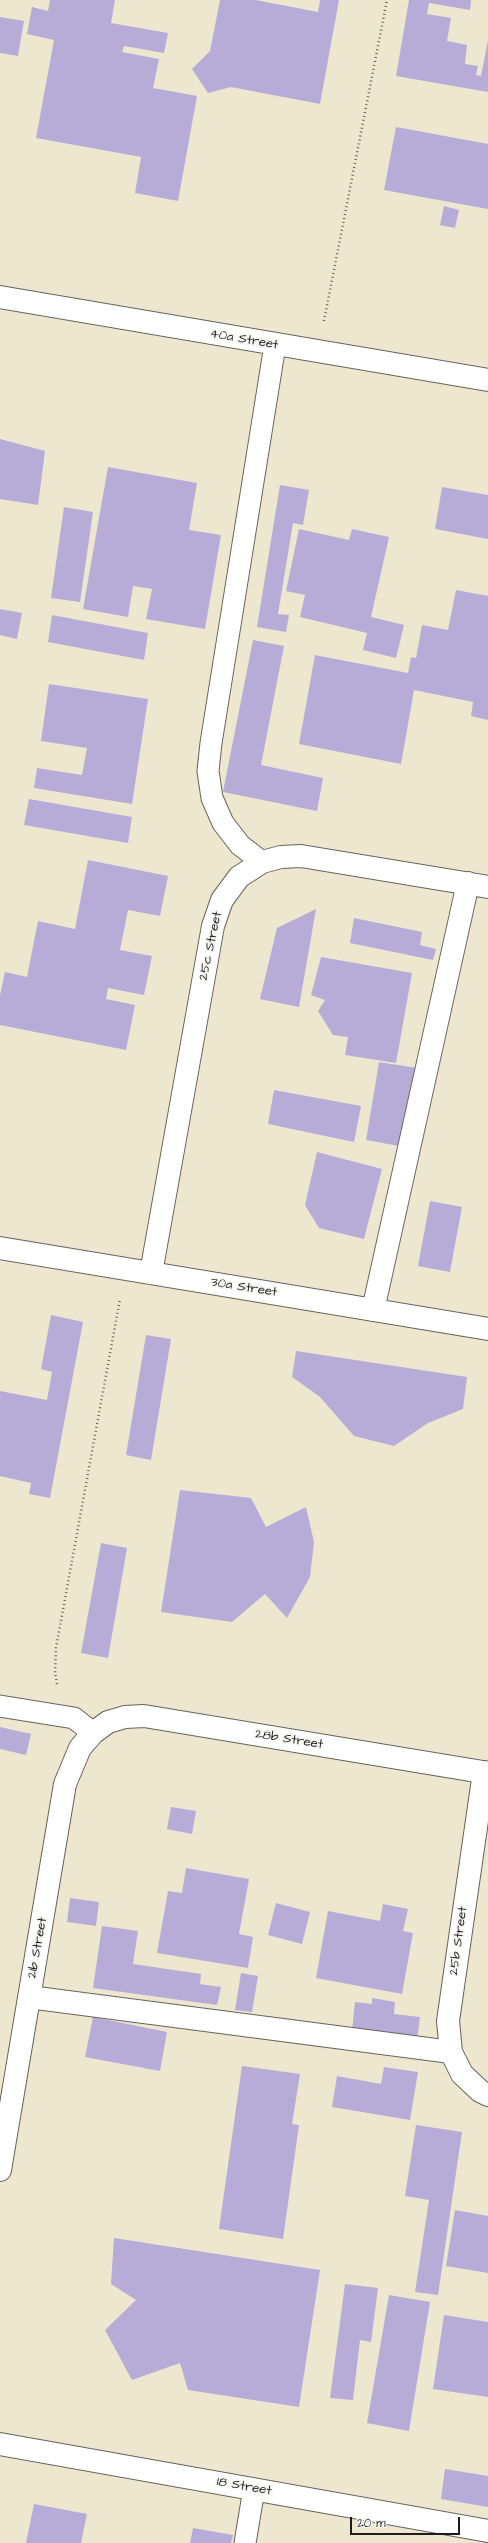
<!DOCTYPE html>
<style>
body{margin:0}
#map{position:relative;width:488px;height:2543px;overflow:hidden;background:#eee7cf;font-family:"Architects Daughter",sans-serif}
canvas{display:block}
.scale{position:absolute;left:350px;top:2517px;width:110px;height:18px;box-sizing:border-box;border:2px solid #1c1c1c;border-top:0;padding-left:5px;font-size:12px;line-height:14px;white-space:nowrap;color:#1c1c1c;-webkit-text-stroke:3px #f6f6f2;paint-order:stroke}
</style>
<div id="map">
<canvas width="488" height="2543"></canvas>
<div class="scale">20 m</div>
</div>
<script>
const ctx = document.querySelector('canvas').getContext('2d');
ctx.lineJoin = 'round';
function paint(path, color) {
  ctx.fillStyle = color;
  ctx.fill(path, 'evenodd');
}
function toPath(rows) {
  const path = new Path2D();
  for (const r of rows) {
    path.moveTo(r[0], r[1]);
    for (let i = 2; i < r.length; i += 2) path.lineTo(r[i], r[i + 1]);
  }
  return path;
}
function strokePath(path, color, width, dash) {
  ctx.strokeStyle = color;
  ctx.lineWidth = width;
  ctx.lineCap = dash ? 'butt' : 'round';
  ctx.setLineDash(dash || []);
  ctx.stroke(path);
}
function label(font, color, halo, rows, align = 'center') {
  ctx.font = font + ' "Architects Daughter",sans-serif';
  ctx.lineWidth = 3.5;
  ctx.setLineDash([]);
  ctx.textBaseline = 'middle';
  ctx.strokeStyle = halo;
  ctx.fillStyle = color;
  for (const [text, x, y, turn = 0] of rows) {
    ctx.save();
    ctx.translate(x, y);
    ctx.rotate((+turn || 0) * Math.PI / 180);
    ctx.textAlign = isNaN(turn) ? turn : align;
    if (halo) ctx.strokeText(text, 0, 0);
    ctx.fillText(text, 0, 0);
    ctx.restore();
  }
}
paint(toPath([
 [50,0,115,0,111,23,168,33,164,53,124,46,122,52,159,59,153,88,197,96,178,201,135,193,141,157,36,138,54,40,27,34,32,7,48,11],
 [220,0,256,0,318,12,320,0,339,0,320,104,231,87,208,93,192,69,210,51],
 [409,0,471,0,470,10,429,3,427,14,451,18,447,41,467,45,465,64,478,66,476,75,481,76,488,40,488,92,396,76],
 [0,17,24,21,18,56,0,53],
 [396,127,488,144,488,209,384,190],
 [444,206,459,210,455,228,440,225],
 [0,439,45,451,38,505,0,499],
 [108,467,197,483,189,530,221,535,205,629,146,619,152,589,133,586,128,617,83,609],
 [280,485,309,490,303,525,293,523,278,614,289,615,286,632,257,627],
 [442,487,488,495,488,539,435,529],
 [64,507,93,512,80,602,51,598],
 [299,529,349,540,352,529,389,537,371,617,404,625,396,658,363,650,367,633,300,617,305,595,286,591],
 [456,590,488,596,488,720,471,716,473,702,414,690,401,764,299,744,315,655,408,673,411,657,416,658,422,625,448,630],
 [0,609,22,613,17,639,0,635],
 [52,615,148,633,144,660,48,642],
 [253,640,284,646,261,765,323,778,317,811,223,792],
 [49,684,148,699,132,804,34,788,37,768,82,775,87,748,41,741],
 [29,799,132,817,128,843,24,825],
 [88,860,168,876,160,916,128,910,120,950,152,956,144,995,108,988,106,999,135,1005,126,1050,0,1025,0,995,5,972,27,977,38,921,75,929],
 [316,909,299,1007,260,999,277,928],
 [354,918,422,932,420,945,436,949,433,960,350,943],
 [321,957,412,973,396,1063,345,1055,348,1037,333,1035,318,1011,325,1000,311,995],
 [379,1062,417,1068,405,1147,366,1140],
 [274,1090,361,1106,354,1142,268,1124],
 [317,1152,382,1169,364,1239,319,1228,305,1205],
 [430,1201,462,1207,450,1272,418,1266],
 [51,1315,83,1322,50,1498,29,1494,31,1483,0,1476,0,1391,47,1400,52,1372,41,1369],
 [146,1335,171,1339,151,1460,126,1455],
 [296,1351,467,1377,463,1409,428,1423,394,1446,354,1436,320,1397,292,1377],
 [180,1490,251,1498,266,1527,306,1507,314,1542,310,1577,287,1618,265,1594,232,1622,161,1612],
 [101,1543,127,1548,108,1658,81,1653],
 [0,1727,31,1734,26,1755,0,1749],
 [171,1807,196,1811,192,1834,167,1829],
 [186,1868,249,1879,239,1934,253,1937,248,1968,157,1953,168,1891,182,1893],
 [70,1898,99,1902,96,1926,67,1922],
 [276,1903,310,1912,302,1944,268,1935],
 [383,1904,408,1909,403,1931,413,1933,402,1994,316,1978,328,1911,380,1921],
 [102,1926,138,1931,133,1964,201,1974,200,1984,221,1987,217,2005,93,1988],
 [241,1973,258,1976,252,2012,235,2010],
 [372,1998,395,2002,394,2014,420,2017,417,2040,352,2031,355,2002,372,2004],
 [93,2017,167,2032,160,2071,85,2057],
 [242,2066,300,2074,292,2124,299,2125,283,2239,219,2229],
 [384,2067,418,2072,410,2120,332,2107,337,2076,381,2084],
 [416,2125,462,2132,438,2295,415,2292,429,2200,405,2196],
 [455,2210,488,2216,488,2273,446,2266],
 [114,2238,320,2270,299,2407,188,2390,180,2363,132,2380,105,2330,136,2300,111,2284],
 [345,2284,378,2288,371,2342,360,2340,353,2400,330,2398],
 [389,2295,430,2302,409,2431,367,2423],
 [444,2315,488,2322,488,2397,433,2389],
 [445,2469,488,2476,488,2507,441,2499],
 [34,2504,87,2514,81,2543,26,2543],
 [193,2528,233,2535,231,2543,190,2543]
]), '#b7acd8');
const service = toPath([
 [262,862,240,845,223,823,212,798,208,771,211,743,275,345],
 [0,1706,74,1718,93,1733],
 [245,2543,254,2489]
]);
const minor = toPath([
 [0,297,488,380],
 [0,1248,488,1329],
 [151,1273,213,926,222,900,239,877,262,862,281,857,301,856,488,887],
 [373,1310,468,883],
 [484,1772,448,2021,451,2052,462,2074,480,2091,488,2095],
 [29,1997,451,2052],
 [0,2170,65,1784,80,1748,93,1733,108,1722,125,1717,144,1716,488,1773],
 [0,2444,488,2531]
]);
strokePath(service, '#66635b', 23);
strokePath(minor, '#66635b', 24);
strokePath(toPath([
 [324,321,387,0],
 [57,1684,55,1673,56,1648,120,1299]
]), '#66635b', 2.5, [1, 3]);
strokePath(service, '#fff', 21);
strokePath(minor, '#fff', 22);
label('13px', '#1c1c1c', '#f6f6f2', [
 ["40a Street",244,340,10],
 ["25c Street",211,946,-78],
 ["30a Street",244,1288,9],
 ["28b Street",289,1740,9],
 ["25b Street",459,1941,-82],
 ["21b Street",38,1948,-80],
 ["18 Street",244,2487,10]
]);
</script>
